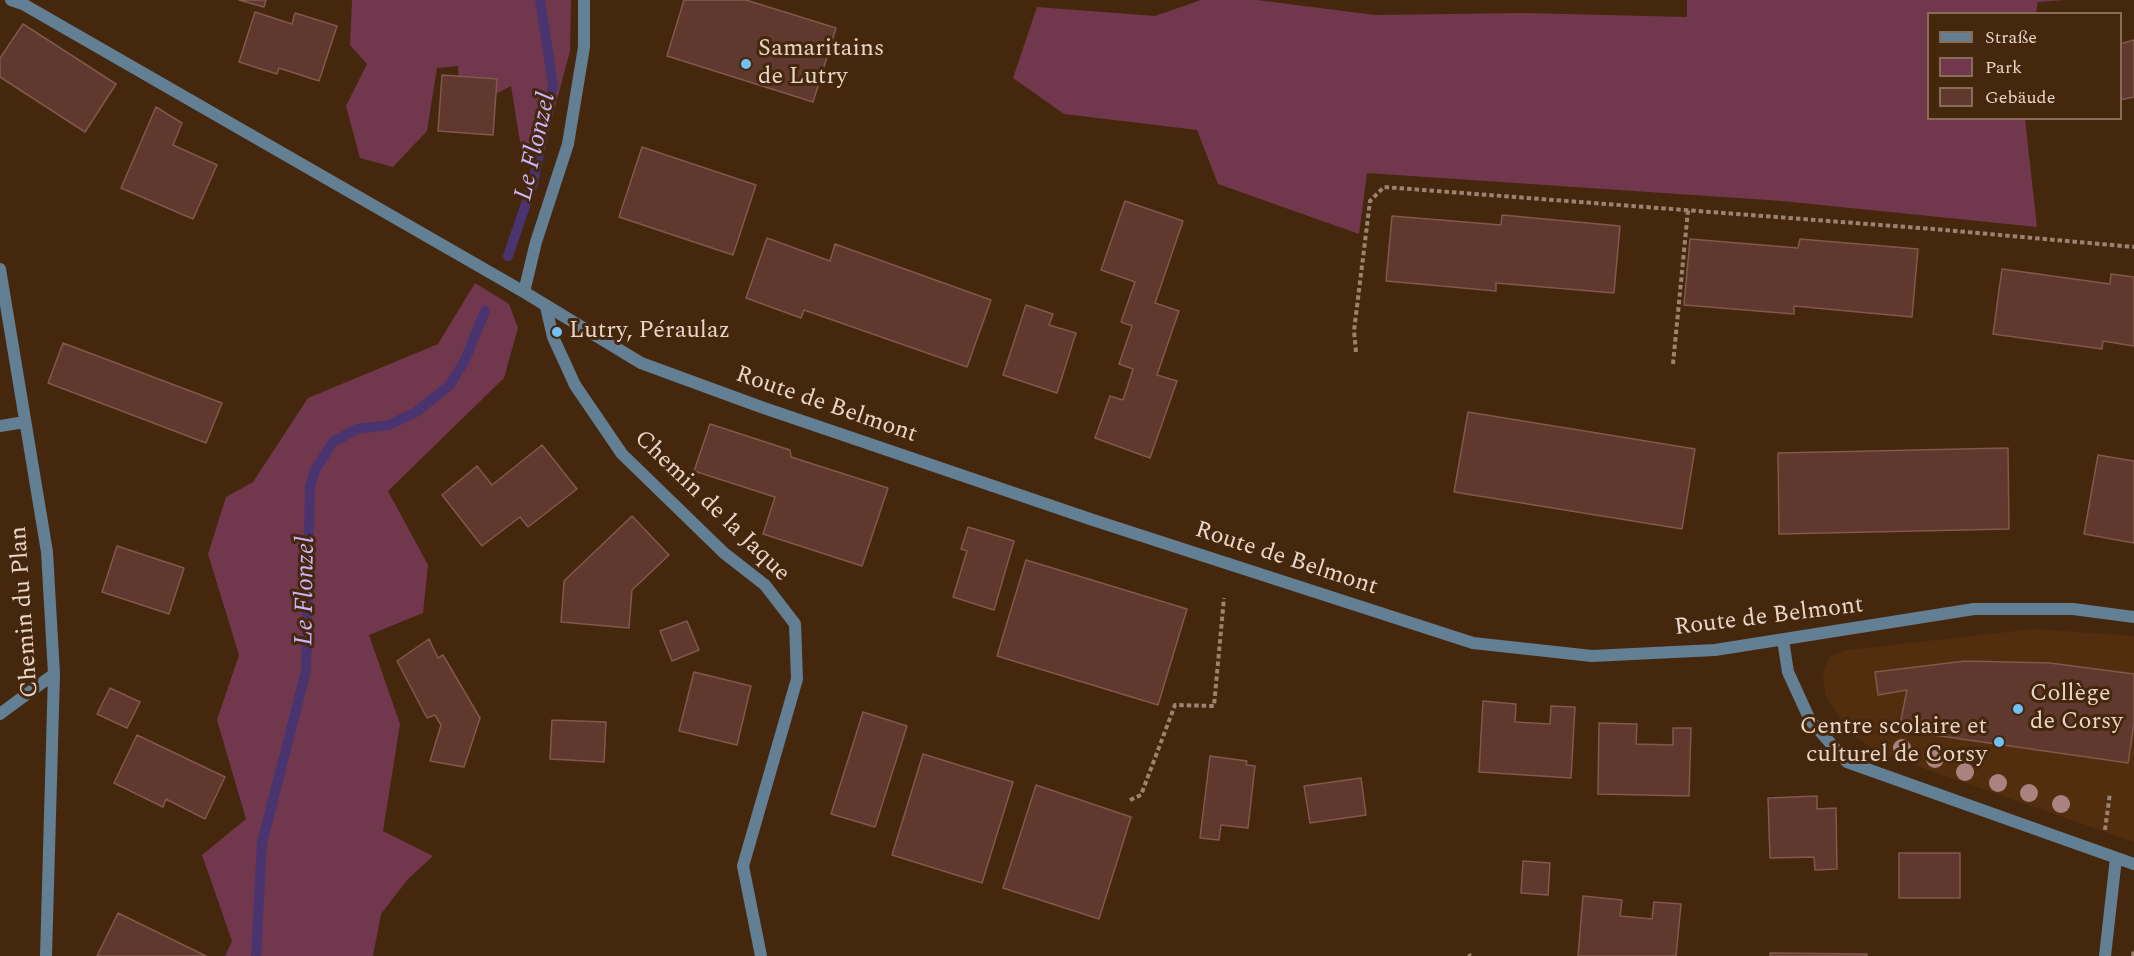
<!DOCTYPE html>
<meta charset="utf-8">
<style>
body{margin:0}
#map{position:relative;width:2134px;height:956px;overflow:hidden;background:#45270e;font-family:Spectral,serif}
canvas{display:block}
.legend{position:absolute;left:1927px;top:12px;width:195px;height:108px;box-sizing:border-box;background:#45270e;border:2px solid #876d58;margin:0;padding:8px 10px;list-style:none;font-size:18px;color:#ead6c8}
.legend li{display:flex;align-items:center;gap:12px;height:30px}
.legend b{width:30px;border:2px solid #876d58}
</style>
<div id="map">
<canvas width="2134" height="956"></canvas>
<ul class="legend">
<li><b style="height:8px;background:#627f93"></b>Straße</li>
<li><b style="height:16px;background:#71374d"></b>Park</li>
<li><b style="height:16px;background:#5f392d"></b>Gebäude</li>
</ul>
</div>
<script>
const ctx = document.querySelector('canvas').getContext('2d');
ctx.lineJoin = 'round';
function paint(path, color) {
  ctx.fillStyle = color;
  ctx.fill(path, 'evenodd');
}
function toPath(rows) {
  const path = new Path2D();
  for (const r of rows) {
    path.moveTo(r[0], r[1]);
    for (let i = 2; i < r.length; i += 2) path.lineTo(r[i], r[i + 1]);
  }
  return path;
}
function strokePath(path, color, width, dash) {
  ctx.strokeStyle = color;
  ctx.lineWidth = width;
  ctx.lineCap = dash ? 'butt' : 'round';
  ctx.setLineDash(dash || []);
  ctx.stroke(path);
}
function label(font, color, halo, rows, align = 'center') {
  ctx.font = font + ' Spectral,serif';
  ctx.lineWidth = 6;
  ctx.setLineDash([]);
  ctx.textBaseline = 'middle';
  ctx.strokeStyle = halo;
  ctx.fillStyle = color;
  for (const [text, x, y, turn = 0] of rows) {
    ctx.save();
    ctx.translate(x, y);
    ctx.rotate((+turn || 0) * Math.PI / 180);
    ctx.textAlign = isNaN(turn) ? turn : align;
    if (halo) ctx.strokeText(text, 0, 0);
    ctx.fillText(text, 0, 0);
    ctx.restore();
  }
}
paint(toPath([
 [2034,629,2134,636,2134,842,1877,752,1849,732,1825,695,1823,674,1829,657,1847,650]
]), '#522e0f');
paint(toPath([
 [352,0,571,0,570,51,544,148,522,154,511,86,487,98,459,91,458,66,437,68,427,131,393,167,360,158,346,106,367,64,350,45],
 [1201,0,1257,0,1375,15,1524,13,1687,17,1687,0,2066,0,2038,2,2036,13,1928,14,1928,118,2025,119,2037,227,1782,201,1367,173,1359,234,1218,184,1197,130,1064,114,1013,78,1037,7,1155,16],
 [475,283,509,304,518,328,504,378,388,491,428,565,423,613,369,635,400,724,383,831,433,856,408,879,381,914,373,956,225,956,232,941,202,855,246,819,217,720,239,655,208,554,226,497,253,482,308,398,438,344]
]), '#71374d');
strokePath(toPath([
 [508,256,533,183,553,85,540,0],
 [256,956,262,843,306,671,310,487,315,470,333,442,357,429,389,425,416,412,450,385,465,360,485,311]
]), '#4a3470', 10);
const building = toPath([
 [239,0,266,0,264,7,239,0],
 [684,0,746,0,836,28,813,102,667,56,684,0],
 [255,12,292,24,295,13,337,26,319,81,279,68,277,74,239,62,255,12],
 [23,24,116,84,85,132,0,77,0,58,23,24],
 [2134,40,2134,97,2120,100,2120,44,2134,40],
 [442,75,497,79,493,135,438,131,442,75],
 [156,107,182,123,173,145,217,165,193,219,121,188,156,107],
 [642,147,756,185,733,255,619,217,642,147],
 [1125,201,1183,221,1155,303,1179,311,1157,375,1177,381,1150,458,1095,438,1110,396,1123,400,1133,369,1119,364,1132,326,1121,322,1135,282,1101,270,1125,201],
 [1502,215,1620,226,1614,293,1496,283,1496,291,1386,281,1392,216,1501,225,1502,215],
 [767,238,830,261,835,244,991,300,967,367,804,310,801,318,746,298,767,238],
 [1690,239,1798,248,1800,239,1918,249,1912,317,1794,306,1794,314,1684,305,1690,239],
 [2002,269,2110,284,2111,274,2134,277,2134,346,2103,341,2102,349,1993,334,2002,269],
 [1026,305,1053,314,1049,325,1076,333,1057,393,1003,375,1026,305],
 [63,343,222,403,206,443,48,383,63,343],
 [1468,412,1695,449,1682,529,1454,492,1468,412],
 [710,424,790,450,791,457,888,488,862,566,763,534,775,497,694,471,710,424],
 [542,445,577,489,528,527,520,517,482,546,442,495,477,466,492,485,542,445],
 [2008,448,2009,529,1779,534,1778,453,2008,448],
 [2098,455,2134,461,2134,543,2084,534,2098,455],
 [632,516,669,555,632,590,629,628,561,622,564,581,632,516],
 [968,527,1014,541,994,610,953,597,967,551,961,549,968,527],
 [117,546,184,568,169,614,102,592,117,546],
 [1026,560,1187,609,1158,705,997,656,1026,560],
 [687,621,699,650,672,661,660,631,687,621],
 [429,639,438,658,443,655,480,718,464,767,430,761,441,725,435,715,427,718,397,661,429,639],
 [1965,661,2050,663,2134,674,2134,723,2128,763,1899,730,1907,690,1878,695,1875,672,1965,661],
 [694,672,751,686,737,745,679,731,694,672],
 [110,688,140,702,127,728,97,714,110,688],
 [1483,701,1516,704,1515,722,1550,724,1551,706,1575,707,1571,778,1479,772,1483,701],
 [863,712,907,726,875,827,831,814,863,712],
 [552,720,606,722,604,762,550,759,552,720],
 [1599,723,1637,724,1636,744,1673,745,1673,728,1691,728,1689,796,1598,794,1599,723],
 [137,735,225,777,205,819,166,799,163,807,114,783,137,735],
 [923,754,1013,782,982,883,892,855,923,754],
 [1210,756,1247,761,1246,765,1255,766,1248,828,1221,825,1219,840,1200,838,1210,756],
 [1361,778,1366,815,1310,823,1304,786,1361,778],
 [1036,785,1131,817,1099,919,1003,888,1036,785],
 [1817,796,1817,809,1836,808,1837,869,1815,870,1814,857,1770,858,1768,798,1817,796],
 [1899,853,1960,853,1960,898,1899,898,1899,853],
 [1523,861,1550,863,1548,895,1521,893,1523,861],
 [1583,896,1622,900,1620,916,1652,919,1654,902,1681,904,1676,956,1578,956,1583,896],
 [118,913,206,956,97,956,118,913],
 [1770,953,1867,954,1867,956,1770,956,1770,953]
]);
paint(building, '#5f392d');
strokePath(building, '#81584c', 1.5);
strokePath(toPath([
 [1356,352,1354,331,1370,201,1384,187,1933,229,2134,247],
 [1673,364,1688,210],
 [1130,800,1141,795,1175,705,1214,706,1224,598],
 [2105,830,2110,793],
 [1469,954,1470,956],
 [2133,956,2134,949]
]), '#9b836f', 4, [4.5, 3]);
strokePath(toPath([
 [11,0,23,4,524,292,641,363,761,407,1093,520,1473,643,1592,656,1715,650,1974,609,2073,609,2134,617],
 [0,269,47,552,54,674,46,956],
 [524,292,536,242,568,144,584,47,584,0],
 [546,307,553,337,575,385,622,454,724,553,765,585,795,624,797,679,743,866,761,956],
 [0,426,24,422],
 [1783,640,1788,672,1810,720,1847,762,2134,864],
 [0,714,54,674],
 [2105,956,2116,858]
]), '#627f93', 12);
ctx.fillStyle = '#a9837f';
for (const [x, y] of [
 [1902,748],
 [1935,759],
 [1965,772],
 [1998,783],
 [2029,793],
 [2061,804]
]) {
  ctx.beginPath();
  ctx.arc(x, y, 9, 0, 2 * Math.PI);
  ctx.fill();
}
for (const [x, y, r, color] of [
 [746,64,6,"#70c1f4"],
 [557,332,6,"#70c1f4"],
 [2018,709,6,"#70c1f4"],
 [1999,742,6,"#70c1f4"]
]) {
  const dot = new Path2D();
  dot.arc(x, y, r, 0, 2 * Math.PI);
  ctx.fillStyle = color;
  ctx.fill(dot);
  strokePath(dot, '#45270e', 2);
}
label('24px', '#ead6c8', '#45270e', [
 ["Samaritains",758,50],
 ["de Lutry",758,78],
 ["Lutry, Péraulaz",569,332],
 ["Collège",2030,695],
 ["de Corsy",2030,723],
 ["Centre scolaire et",1987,728,"right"],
 ["culturel de Corsy",1987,756,"right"]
], 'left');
label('24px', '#ead6c8', '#45270e', [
 ["Route de Belmont",826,406,19],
 ["Chemin de la Jaque",711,507,44],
 ["Route de Belmont",1286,560,18],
 ["Chemin du Plan",26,612,-94],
 ["Route de Belmont",1769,618,-7]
]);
label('italic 26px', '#cab4fd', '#45270e', [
 ["Le Flonzel",537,147,-77],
 ["Le Flonzel",307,591,-89]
]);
</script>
